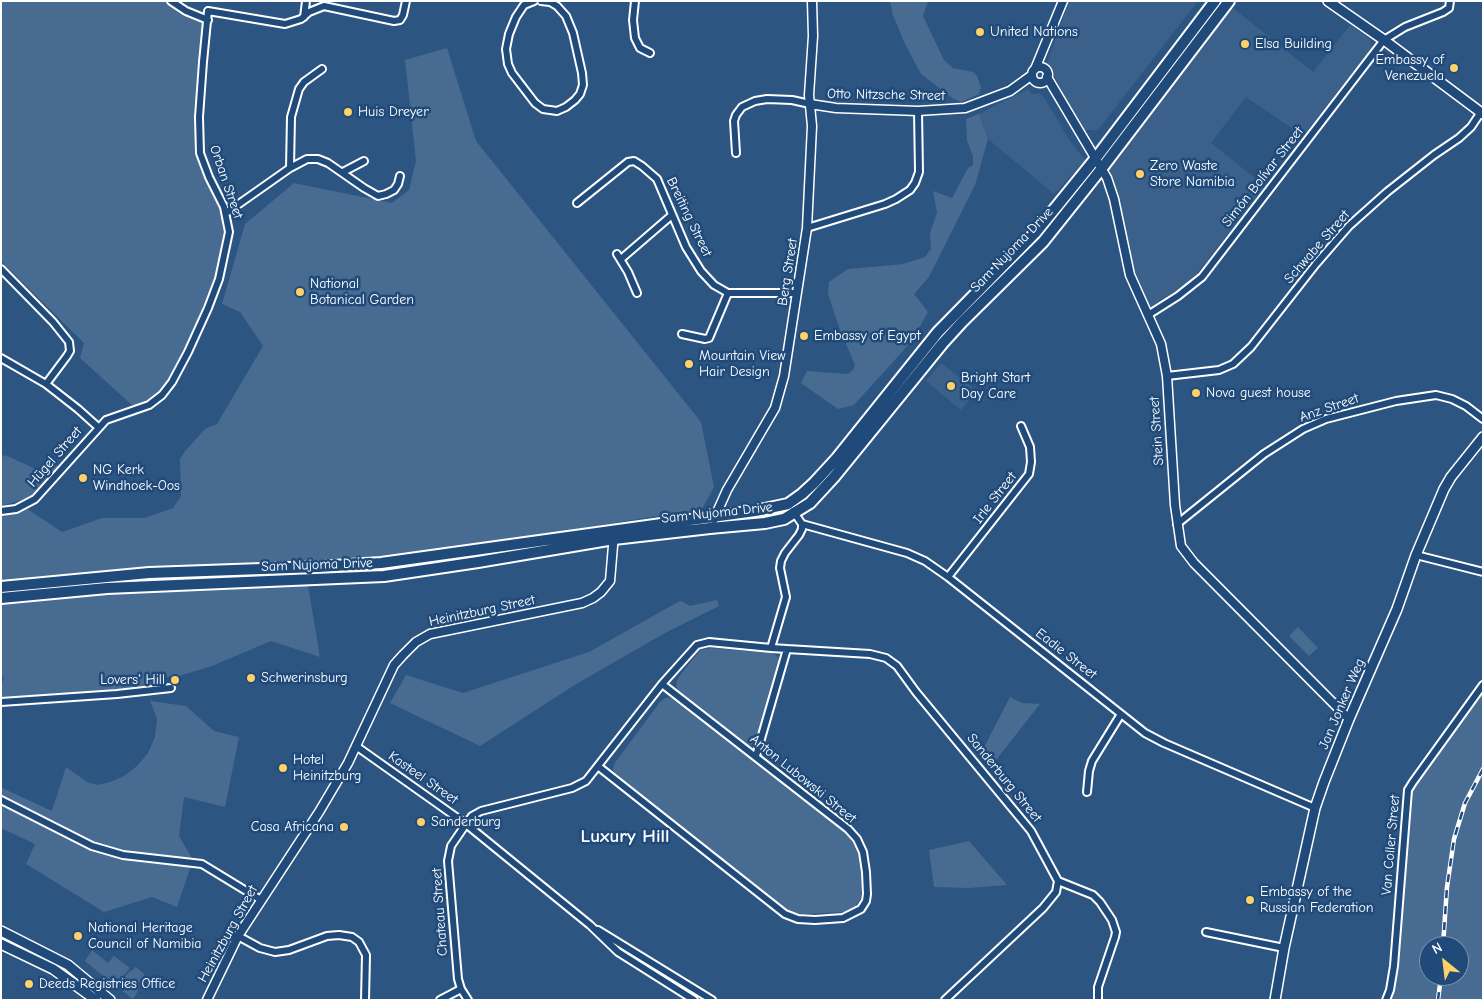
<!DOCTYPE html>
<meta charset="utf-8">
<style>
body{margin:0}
#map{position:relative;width:1484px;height:1001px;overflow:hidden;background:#2c5582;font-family:"Comic Neue",sans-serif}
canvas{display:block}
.frame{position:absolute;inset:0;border:2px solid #fff;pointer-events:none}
.north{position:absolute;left:1419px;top:936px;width:50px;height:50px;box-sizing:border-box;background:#1f4a7a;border:1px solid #7992af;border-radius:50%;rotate:331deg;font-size:14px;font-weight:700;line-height:20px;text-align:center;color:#fff}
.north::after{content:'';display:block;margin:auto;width:18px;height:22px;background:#ffd166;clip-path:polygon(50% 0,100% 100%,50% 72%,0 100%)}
</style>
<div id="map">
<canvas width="1484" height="1001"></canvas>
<div class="frame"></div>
<div class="north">N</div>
</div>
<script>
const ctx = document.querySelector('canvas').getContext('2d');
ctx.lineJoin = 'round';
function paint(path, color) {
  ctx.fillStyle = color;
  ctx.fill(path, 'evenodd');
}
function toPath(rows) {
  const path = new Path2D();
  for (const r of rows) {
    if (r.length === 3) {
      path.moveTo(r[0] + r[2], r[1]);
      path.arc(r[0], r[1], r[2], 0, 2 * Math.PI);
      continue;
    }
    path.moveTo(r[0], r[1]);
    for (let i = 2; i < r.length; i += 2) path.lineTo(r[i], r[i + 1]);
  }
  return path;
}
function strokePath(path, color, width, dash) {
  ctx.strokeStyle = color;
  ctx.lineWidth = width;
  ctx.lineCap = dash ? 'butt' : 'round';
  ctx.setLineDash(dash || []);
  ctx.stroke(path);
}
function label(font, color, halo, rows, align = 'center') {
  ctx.font = font + ' "Comic Neue",sans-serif';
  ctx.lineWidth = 5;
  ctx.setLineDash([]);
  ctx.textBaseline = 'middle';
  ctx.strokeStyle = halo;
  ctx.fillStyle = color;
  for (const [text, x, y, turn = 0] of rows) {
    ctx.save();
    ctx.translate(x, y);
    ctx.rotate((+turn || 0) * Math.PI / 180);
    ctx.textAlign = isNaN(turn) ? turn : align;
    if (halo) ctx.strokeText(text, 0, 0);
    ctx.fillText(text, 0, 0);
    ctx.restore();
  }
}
paint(toPath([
 [1069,1,1198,1,1098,130,1083,130,1047,63],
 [1228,4,1313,72,1350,25,1370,39,1372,48,1303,136,1246,97,1211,143,1265,186,1190,282,1151,306,1143,305,1133,284,1102,168],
 [1028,89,1032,94,1040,93,1045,99,1070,141,1085,160,1054,194,988,139,979,114],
 [941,363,976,390,961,410,926,381]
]), '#3b618b');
paint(toPath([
 [1,1,166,1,205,21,198,66,195,153,222,216,224,234,217,271,190,343,174,374,160,393,150,401,133,406,80,358,84,343,1,261],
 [890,1,928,1,923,16,944,60,953,68,973,72,977,76,981,88,979,94,962,102,952,98,921,74,905,44,893,15],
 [447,48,476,141,701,422,714,487,702,509,379,560,317,564,225,564,117,570,1,582,1,511,23,506,62,532,102,518,144,518,173,508,181,496,180,459,186,450,205,429,217,424,263,346,240,312,222,304,245,224,294,183,392,203,409,190,416,161,405,60],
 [979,114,988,139,975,185,929,277,914,294,928,312,911,342,854,405,838,409,801,383,807,371,848,374,853,370,855,365,839,327,828,294,829,282,848,269,903,264,925,257,931,249,930,233,937,213,933,191,952,198,968,168,973,165,973,156,967,141,966,119],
 [5,455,38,470,49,463,59,466,40,488,28,498,1,506,1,458],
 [307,580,320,657,271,641,212,666,179,676,161,677,147,692,1,702,1,686,4,678,1,675,1,600],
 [717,600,719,606,663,634,573,686,480,746,390,703,406,675,463,693,589,652,678,602,681,601,690,606],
 [1298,627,1318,648,1309,656,1289,636],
 [711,648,773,653,779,658,780,665,759,738,755,744,748,745,679,691,676,686,678,678,700,650],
 [1483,685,1483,1000,1386,1000,1388,996,1408,790],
 [1429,946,1459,946,1459,976,1429,976],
 [1010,697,1022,703,1040,704,992,765,980,755],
 [665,698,673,698,846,833,856,846,861,859,862,884,861,898,855,907,844,912,804,914,791,912,779,906,617,776,613,770,614,764,660,702],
 [150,701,186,706,214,731,239,737,225,807,184,797,179,836,193,860,177,907,152,897,104,912,26,864,35,844,1,828,1,789,2,788,52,811,66,767,87,782,97,785,110,782,124,776,137,766,148,753,155,737,157,719],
 [969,841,1007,885,969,888,934,887,929,850],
 [92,950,108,963,114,956,130,968,115,986,85,961],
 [136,967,144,974,145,977,140,980,137,993,133,999,117,987,128,973]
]), '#486b92');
const minor = toPath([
 [171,1,186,11,208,20],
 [534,1,524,5,516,17,509,34,506,49,508,64,512,73,535,103,543,109,557,111,566,107,575,100,580,94,583,85,582,73,573,33,566,16,557,6,550,2,541,1],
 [635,1,633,20,635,38,640,48,650,53],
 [304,17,306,1],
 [736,153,734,121,736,115,742,107,755,101,767,99,792,100,810,104],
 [290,168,291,117,299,89,304,82,322,69],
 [343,172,364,161],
 [577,203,628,162,634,161,642,166,657,179,686,247,701,271,714,285,728,293,797,293],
 [226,213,290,168,307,159,318,159,328,163,364,188,378,196,386,194,394,190,398,184,400,176],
 [807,228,885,204,896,199,910,190,915,183,919,172,918,111],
 [617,254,628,272,637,293],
 [621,259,672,215],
 [1,269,53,322,69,342,70,351,67,356,46,384],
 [1148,315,1178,296,1202,277,1384,40,1405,27,1443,12,1449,8,1450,1],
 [682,334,705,339,709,338,728,293],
 [1,358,46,384,78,409,98,427],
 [1167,376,1219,370,1233,364,1251,347,1316,264,1349,226,1387,192,1434,155,1459,138,1471,127,1481,112],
 [1,511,16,509,35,499,106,420,149,405,162,395,172,382,188,352,208,308,219,279,229,232,224,207,209,177,200,153,199,117,203,62,208,11,285,24,301,19,309,12,324,6,394,21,400,20,403,15,406,1],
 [802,524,907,553,925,561,948,577,1145,733,1164,743,1315,808],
 [1177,524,1264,454,1303,429,1326,419,1396,401,1436,395,1452,399,1466,406,1483,419],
 [1416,555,1483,572],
 [948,577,1029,474,1031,462,1030,447,1021,426],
 [787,649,870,654,886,658,897,666,916,692,1031,831,1058,881,1093,895,1100,902,1112,920,1116,932,1115,937,1098,987,1098,1000],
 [1,702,117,694,171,688],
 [356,746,466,824,590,925,618,952,694,1000],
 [756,756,787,649,771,648,786,597,780,568,781,561,785,553,799,535,802,529,802,524,793,511],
 [599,767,785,914,798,919,815,920,843,918,861,909,866,901,867,894,866,872,863,852,857,839,848,829,662,684],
 [1087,792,1089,771,1092,761,1121,714],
 [1,800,92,846,123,855,202,864,261,900],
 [598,930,712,1000],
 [1206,932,1284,948],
 [238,936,260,948,275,952,289,950,327,936,339,935,352,937,359,942,366,955,365,1000],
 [440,1000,461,989],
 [468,1000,461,989,458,979,448,861,451,846,466,824,472,816,481,811,572,788,586,781,662,684,697,645,709,642,771,648],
 [945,1000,1043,908,1056,892,1058,881],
 [1386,1000,1390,990,1394,966,1408,790,1413,782,1483,685]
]);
const tertiary = toPath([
 [1040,75,8],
 [1035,69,1063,1],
 [1047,77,1107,178,1114,199,1130,275,1161,344,1167,376,1175,505,1181,546,1194,563,1349,719],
 [810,104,836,108,918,111,965,108,1010,91,1032,75],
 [714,519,727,490,775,408,784,376,807,228,812,126,809,95,813,36,812,1],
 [207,1000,238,936,319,812,348,763,394,665,403,655,416,642,430,634,582,603,593,598,601,592,610,581,614,534]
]);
const secondary = toPath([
 [1328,1,1384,40,1483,114],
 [1,931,68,965,110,1000],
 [1,944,53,969,96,1000],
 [1275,1000,1284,948,1315,808,1324,782,1349,719,1397,609,1416,555,1444,489,1451,477,1483,437]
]);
const trunk = toPath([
 [1,587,149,573,318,567,381,563,755,511,788,504,802,494,814,483,837,458,938,332,1035,233,1096,158,1215,1],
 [1,598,107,588,384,576,478,562,614,539,710,528,765,523,784,519,810,503,834,477,942,344,962,322,1043,242,1102,168,1229,1]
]);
strokePath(minor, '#fff', 10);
strokePath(tertiary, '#fff', 11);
strokePath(secondary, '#fff', 12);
strokePath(trunk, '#fff', 14);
strokePath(minor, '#1f4a7a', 6);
strokePath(tertiary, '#1f4a7a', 8);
strokePath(secondary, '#1f4a7a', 9);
strokePath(trunk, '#1f4a7a', 10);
const rail = toPath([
 [1443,946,1447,887,1454,839,1465,803,1483,769],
 [1438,1000,1441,976]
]);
strokePath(rail, '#fff', 4.5);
strokePath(rail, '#1f4a7a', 2.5, [8]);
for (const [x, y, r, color] of [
 [980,32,5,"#ffd166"],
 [1245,44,5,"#ffd166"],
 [1454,68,5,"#ffd166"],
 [348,112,5,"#ffd166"],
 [1140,174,5,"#ffd166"],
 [300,292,5,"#ffd166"],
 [804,336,5,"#ffd166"],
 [689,364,5,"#ffd166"],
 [951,386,5,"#ffd166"],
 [1196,393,5,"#ffd166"],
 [83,478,5,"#ffd166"],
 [251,678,5,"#ffd166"],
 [175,680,5,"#ffd166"],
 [283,768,5,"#ffd166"],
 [421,822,5,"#ffd166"],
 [344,827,5,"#ffd166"],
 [1250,900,5,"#ffd166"],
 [78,936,5,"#ffd166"],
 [29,984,5,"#ffd166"]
]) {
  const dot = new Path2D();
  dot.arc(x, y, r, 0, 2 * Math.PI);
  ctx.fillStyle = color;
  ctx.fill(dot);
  strokePath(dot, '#1f4a7a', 2);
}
label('14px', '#fff', '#1f4a7a', [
 ["United Nations",990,32],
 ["Elsa Building",1255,44],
 ["Embassy of",1444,60,"right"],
 ["Venezuela",1444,76,"right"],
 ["Huis Dreyer",358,112],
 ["Zero Waste",1150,166],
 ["Store Namibia",1150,182],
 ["National",310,284],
 ["Botanical Garden",310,300],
 ["Embassy of Egypt",814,336],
 ["Mountain View",699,356],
 ["Hair Design",699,372],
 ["Bright Start",961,378],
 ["Day Care",961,394],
 ["Nova guest house",1206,393],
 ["NG Kerk",93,470],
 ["Windhoek-Oos",93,486],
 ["Schwerinsburg",261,678],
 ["Lovers' Hill",165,680,"right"],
 ["Hotel",293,760],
 ["Heinitzburg",293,776],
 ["Sanderburg",431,822],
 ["Casa Africana",334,827,"right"],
 ["Embassy of the",1260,892],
 ["Russian Federation",1260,908],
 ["National Heritage",88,928],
 ["Council of Namibia",88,944],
 ["Deeds Registries Office",39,984]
], 'left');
label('14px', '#fff', '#1f4a7a', [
 ["Otto Nitzsche Street",886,95,1],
 ["Simón Bolívar Street",1263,177,-52],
 ["Orban Street",226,182,71],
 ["Breiting Street",689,217,64],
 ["Schwabe Street",1317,247,-49],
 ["Sam Nujoma Drive",1012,250,-46],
 ["Berg Street",788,272,-81],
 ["Anz Street",1329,408,-19],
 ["Stein Street",1157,431,-94],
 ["Hügel Street",55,457,-49],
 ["Irle Street",995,498,-52],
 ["Sam Nujoma Drive",717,513,-6],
 ["Sam Nujoma Drive",317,565,-2],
 ["Heinitzburg Street",482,611,-12],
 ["Eadie Street",1066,654,38],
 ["Jan Jonker Weg",1342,704,-67],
 ["Kasteel Street",423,778,35],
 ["Sanderburg Street",1004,778,51],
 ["Anton Lubowski Street",803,779,39],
 ["Van Coller Street",1391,845,-85],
 ["Chateau Street",440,912,-94],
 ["Heinitzburg Street",228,934,-61]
]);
label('bold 19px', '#fff', '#1f4a7a', [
 ["Luxury Hill",625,837]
]);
</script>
